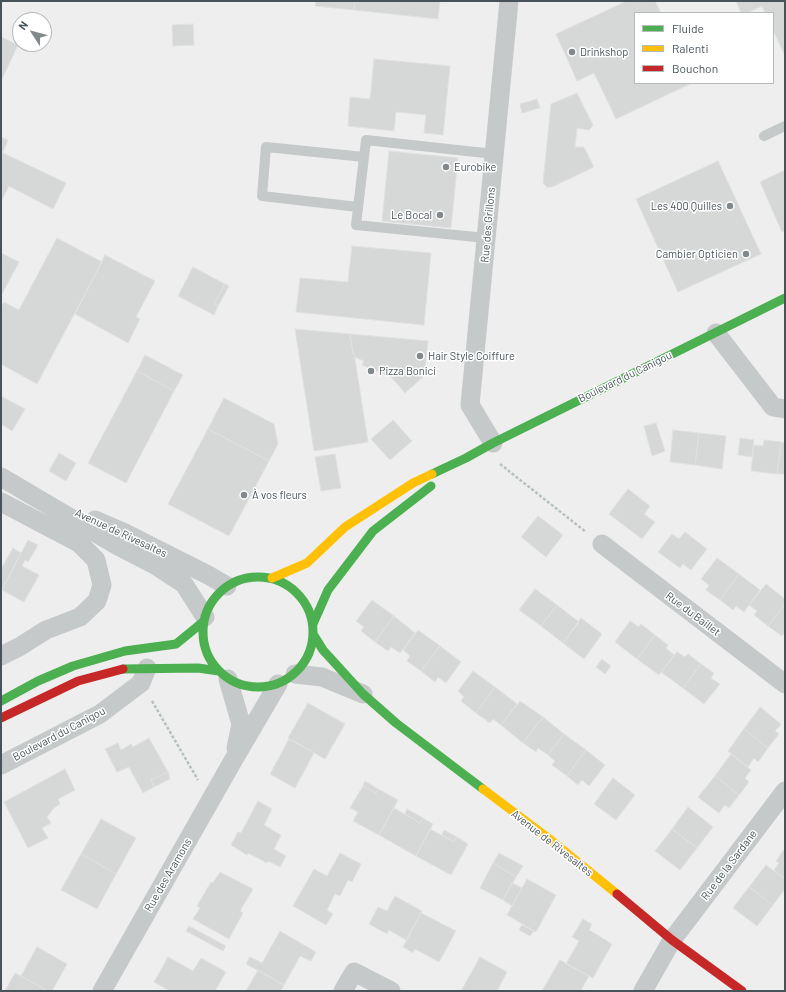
<!DOCTYPE html>
<meta charset="utf-8">
<style>
body{margin:0}
#map{position:relative;width:786px;height:992px;overflow:hidden;background:#efeeee;font-family:Barlow,sans-serif}
canvas{display:block}
.frame{position:absolute;inset:0;border:2px solid #475359;pointer-events:none}
.legend{position:absolute;left:634px;top:12px;width:140px;height:72px;box-sizing:border-box;background:#fff;border:1px solid #b5babd;margin:0;padding:5px 7px;list-style:none;font-size:12px;color:#475359}
.legend li{display:flex;align-items:center;gap:8px;height:20px}
.legend b{width:20px;border:1px solid #b5babd}
.north{position:absolute;left:12px;top:12px;width:40px;height:40px;box-sizing:border-box;background:#fff;border:1px solid #b5babd;border-radius:50%;rotate:306deg;font-size:11px;font-weight:700;line-height:16px;text-align:center;color:#475359}
.north::after{content:'';display:block;margin:auto;width:14px;height:18px;background:#82898d;clip-path:polygon(50% 0,100% 100%,50% 72%,0 100%)}
</style>
<div id="map">
<canvas width="786" height="992"></canvas>
<div class="frame"></div>
<ul class="legend">
<li><b style="height:5px;background:#4caf50"></b>Fluide</li>
<li><b style="height:5px;background:#ffc107"></b>Ralenti</li>
<li><b style="height:5px;background:#c62828"></b>Bouchon</li>
</ul>
<div class="north">N</div>
</div>
<script>
const ctx = document.querySelector('canvas').getContext('2d');
ctx.lineJoin = 'round';
function paint(path, color) {
  ctx.fillStyle = color;
  ctx.fill(path, 'evenodd');
}
function toPath(rows) {
  const path = new Path2D();
  for (const r of rows) {
    if (r.length === 3) {
      path.moveTo(r[0] + r[2], r[1]);
      path.arc(r[0], r[1], r[2], 0, 2 * Math.PI);
      continue;
    }
    path.moveTo(r[0], r[1]);
    for (let i = 2; i < r.length; i += 2) path.lineTo(r[i], r[i + 1]);
  }
  return path;
}
function strokePath(path, color, width, dash) {
  ctx.strokeStyle = color;
  ctx.lineWidth = width;
  ctx.lineCap = dash ? 'butt' : 'round';
  ctx.setLineDash(dash || []);
  ctx.stroke(path);
}
function label(font, color, halo, rows, align = 'center') {
  ctx.font = font + ' Barlow,sans-serif';
  ctx.lineWidth = 3;
  ctx.setLineDash([]);
  ctx.textBaseline = 'middle';
  ctx.strokeStyle = halo;
  ctx.fillStyle = color;
  for (const [text, x, y, turn = 0] of rows) {
    ctx.save();
    ctx.translate(x, y);
    ctx.rotate((+turn || 0) * Math.PI / 180);
    ctx.textAlign = isNaN(turn) ? turn : align;
    if (halo) ctx.strokeText(text, 0, 0);
    ctx.fillText(text, 0, 0);
    ctx.restore();
  }
}
const building = toPath([
 [316,1,355,1,354,10,315,6,316,1],
 [355,1,440,1,438,19,354,10,355,1],
 [627,1,655,1,661,13,635,13,635,83,692,83,616,119,594,73,577,81,556,34,627,1],
 [736,1,785,1,785,56,773,30,773,13,765,13,762,6,747,13,741,13,736,1],
 [193,24,194,45,173,46,172,25,193,24],
 [1,37,18,45,1,81,1,37],
 [374,59,450,66,443,135,424,133,426,115,396,112,394,131,348,126,350,97,370,99,374,59],
 [577,93,593,125,589,130,577,128,575,147,584,147,594,167,552,187,547,187,543,183,551,104,577,93],
 [537,99,540,108,522,113,520,104,537,99],
 [1,137,8,140,3,152,1,151,1,137],
 [389,151,458,158,451,228,382,221,389,151],
 [1,152,66,183,53,209,9,186,1,202,1,152],
 [718,161,761,254,678,292,636,199,718,161],
 [785,170,785,230,782,232,760,182,785,170],
 [57,238,102,262,37,384,1,364,1,307,4,302,19,310,57,238],
 [352,246,431,253,424,325,296,312,300,278,348,282,352,246],
 [1,253,19,262,1,296,1,253],
 [105,255,155,281,136,317,140,319,128,343,75,314,105,255],
 [193,267,225,284,214,304,218,306,214,315,178,296,193,267],
 [225,284,229,286,218,306,214,304,225,284],
 [295,329,350,334,353,354,354,353,368,442,314,451,295,329],
 [350,334,428,341,425,368,420,373,423,377,405,393,391,377,362,365,364,361,355,357,354,353,353,354,350,334],
 [145,355,183,375,174,391,137,371,145,355],
 [137,371,174,391,126,483,88,463,137,371],
 [1,396,25,409,12,431,1,424,1,396],
 [224,398,274,424,278,444,269,461,208,429,224,398],
 [393,420,412,441,390,460,371,439,393,420],
 [656,423,665,451,652,456,644,426,656,423],
 [208,429,269,461,229,536,168,504,208,429],
 [673,430,699,433,695,465,670,462,673,430],
 [699,433,726,436,722,469,695,465,699,433],
 [740,438,754,440,752,457,738,455,740,438],
 [764,440,781,442,777,474,751,471,754,445,763,446,764,440],
 [781,442,785,443,785,474,777,474,781,442],
 [59,453,76,463,66,481,49,471,59,453],
 [335,454,341,488,321,491,315,457,335,454],
 [628,489,650,506,644,514,655,522,642,539,609,514,628,489],
 [538,516,563,535,546,557,521,537,538,516],
 [685,532,707,549,691,570,683,564,680,568,658,552,672,534,679,539,685,532],
 [28,540,38,545,28,562,25,560,22,566,39,575,24,602,2,590,28,540],
 [13,548,21,553,1,591,1,569,13,548],
 [717,558,739,574,720,600,706,590,709,585,701,579,717,558],
 [739,574,760,590,744,612,736,606,733,610,720,600,739,574],
 [766,584,785,599,785,604,768,626,754,615,757,611,749,605,766,584],
 [535,589,557,605,541,626,519,610,535,589],
 [372,600,394,616,375,642,361,631,364,627,356,621,372,600],
 [785,604,785,632,782,636,768,626,785,604],
 [557,605,579,622,563,643,541,626,557,605],
 [394,616,415,633,400,653,391,647,388,651,375,642,394,616],
 [581,618,602,634,584,659,563,643,581,618],
 [630,621,639,627,641,624,655,635,637,659,615,642,630,621],
 [418,630,440,646,421,671,407,661,410,656,403,650,418,630],
 [655,635,668,645,666,648,674,655,659,675,637,659,655,635],
 [440,646,461,662,446,683,438,677,435,682,421,671,440,646],
 [677,652,685,657,688,654,701,664,683,688,661,672,677,652],
 [602,659,611,666,605,674,596,667,602,659],
 [701,664,714,673,711,678,720,684,704,704,683,688,701,664],
 [473,671,495,687,476,713,461,701,464,697,458,691,473,671],
 [495,687,517,704,501,725,493,719,490,723,476,713,495,687],
 [520,701,543,717,523,743,501,725,520,701],
 [308,703,345,724,325,759,288,738,308,703],
 [760,707,781,724,775,731,779,734,768,748,744,729,760,707],
 [543,717,564,734,548,755,538,748,536,752,523,743,543,717],
 [744,729,768,748,758,762,754,758,748,767,728,751,744,729],
 [564,734,586,750,567,776,552,765,555,761,548,755,564,734],
 [149,738,168,772,151,780,154,787,143,793,129,767,117,772,105,749,118,743,121,750,131,744,133,747,149,738],
 [289,739,314,753,295,788,270,774,289,739],
 [586,750,605,765,589,786,582,780,578,785,567,776,586,750],
 [731,754,751,770,745,778,749,782,739,795,715,776,731,754],
 [65,769,75,790,58,799,60,804,54,808,47,817,51,823,42,828,48,838,28,848,4,802,65,769],
 [168,772,170,779,154,787,151,780,168,772],
 [715,776,739,795,729,808,725,805,719,813,698,797,715,776],
 [613,778,635,795,616,820,594,804,613,778],
 [365,781,378,789,376,793,363,786,365,781],
 [363,786,376,793,378,789,398,800,379,835,353,821,358,812,350,808,363,786],
 [258,801,272,809,264,825,281,835,274,849,286,856,280,867,268,861,267,863,248,853,247,855,231,845,238,832,241,833,258,801],
 [688,807,713,827,697,848,672,829,688,807],
 [394,808,420,823,423,818,433,824,416,856,379,835,394,808],
 [407,809,423,818,420,823,405,814,407,809],
 [101,819,136,838,116,874,81,854,101,819],
 [430,829,454,842,457,837,468,844,451,875,416,856,430,829],
 [672,829,697,848,680,870,655,851,672,829],
 [444,830,457,837,454,842,442,835,444,830],
 [785,848,785,879,774,870,779,863,776,861,785,848],
 [340,853,361,864,352,882,348,880,340,896,335,894,327,910,333,914,326,925,293,906,314,869,327,876,340,853],
 [499,853,523,866,516,877,493,863,499,853],
 [81,854,116,874,97,909,61,890,81,854],
 [493,863,516,877,503,900,480,888,493,863],
 [766,865,785,879,785,889,773,905,749,887,766,865],
 [220,872,253,889,240,911,243,913,229,939,193,919,200,908,197,906,211,882,213,883,220,872],
 [527,879,556,895,536,932,507,915,527,879],
 [512,883,522,888,512,906,503,900,512,883],
 [749,887,773,905,757,926,733,908,749,887],
 [395,896,422,911,406,940,389,930,387,934,369,924,378,907,387,911,395,896],
 [421,913,456,931,439,962,415,949,413,953,403,947,421,913],
 [583,919,592,924,589,930,612,944,593,978,566,964,579,941,572,937,583,919],
 [522,925,534,931,530,936,519,930,522,925],
 [189,926,226,946,223,951,186,931,189,926],
 [280,931,316,952,311,961,300,956,284,985,246,964,250,957,262,963,280,931],
 [37,947,67,964,52,991,48,991,21,976,37,947],
 [168,957,193,971,201,958,226,972,215,991,170,991,154,982,168,957],
 [480,957,507,972,497,991,461,991,480,957],
 [560,960,589,976,581,990,582,991,542,991,560,960],
 [258,970,284,985,281,991,246,991,258,970],
 [15,973,21,976,48,991,5,991,15,973]
]);
paint(building, '#d6d7d7');
strokePath(building, '#e0e0e1', 1);
strokePath(toPath([
 [500,464,586,532],
 [152,701,198,780]
]), '#b5c1bc', 2.5, [3, 2]);
strokePath(toPath([
 [764,136,785,126],
 [358,207,262,196,266,147,364,157],
 [486,238,356,225,366,140,494,154]
]), '#c5c9ca', 10);
strokePath(toPath([
 [716,333,773,407,785,409],
 [493,443,470,405,509,1],
 [1,477,118,546,155,565,184,584,205,617],
 [1,502,79,543,96,560,102,585,97,601,80,617,46,630,19,647,1,656],
 [95,520,125,533,208,575,227,586],
 [602,544,785,684],
 [295,674,322,677,363,694],
 [228,679,241,724,236,748],
 [1,765,100,714,141,683,147,668],
 [102,991,234,759,278,684],
 [343,991,354,972,391,991],
 [643,991,672,940,785,791]
]), '#c5c9ca', 19);
strokePath(toPath([
 [432,474,466,458,493,443,785,298],
 [258,632,55],
 [313,624,328,590,373,531,431,486],
 [313,634,323,650,363,694,396,723,483,789],
 [123,669,198,668,219,671],
 [1,701,38,681,73,666,125,651,176,644,203,622]
]), '#4caf50', 9);
strokePath(toPath([
 [272,578,307,563,345,527,413,483,432,474],
 [483,789,547,837,617,894]
]), '#ffc107', 9);
strokePath(toPath([
 [1,718,78,681,123,669],
 [617,894,672,940,742,991]
]), '#c62828', 9);
for (const [x, y, r, color] of [
 [572,52,4,"#82898d"],
 [446,167,4,"#82898d"],
 [730,206,4,"#82898d"],
 [440,215,4,"#82898d"],
 [746,254,4,"#82898d"],
 [420,356,4,"#82898d"],
 [371,371,4,"#82898d"],
 [244,495,4,"#82898d"]
]) {
  const dot = new Path2D();
  dot.arc(x, y, r, 0, 2 * Math.PI);
  ctx.fillStyle = color;
  ctx.fill(dot);
  strokePath(dot, '#fff', 1.5);
}
label('11px', '#475359', '#fff', [
 ["Drinkshop",580,52],
 ["Eurobike",454,167],
 ["Les 400 Quilles",722,206,"right"],
 ["Le Bocal",432,215,"right"],
 ["Cambier Opticien",738,254,"right"],
 ["Hair Style Coiffure",428,356],
 ["Pizza Bonici",379,371],
 ["À vos fleurs",252,495]
], 'left');
label('11px', '#475359', '#fff', [
 ["Rue des Grillons",488,225,-85],
 ["Boulevard du Canigou",625,377,-26],
 ["Avenue de Rivesaltes",121,533,25],
 ["Rue du Baillet",693,614,37],
 ["Boulevard du Canigou",59,734,-28],
 ["Avenue de Rivesaltes",552,843,38],
 ["Rue de la Sardane",729,865,-53],
 ["Rue des Aramons",168,875,-60]
]);
</script>
